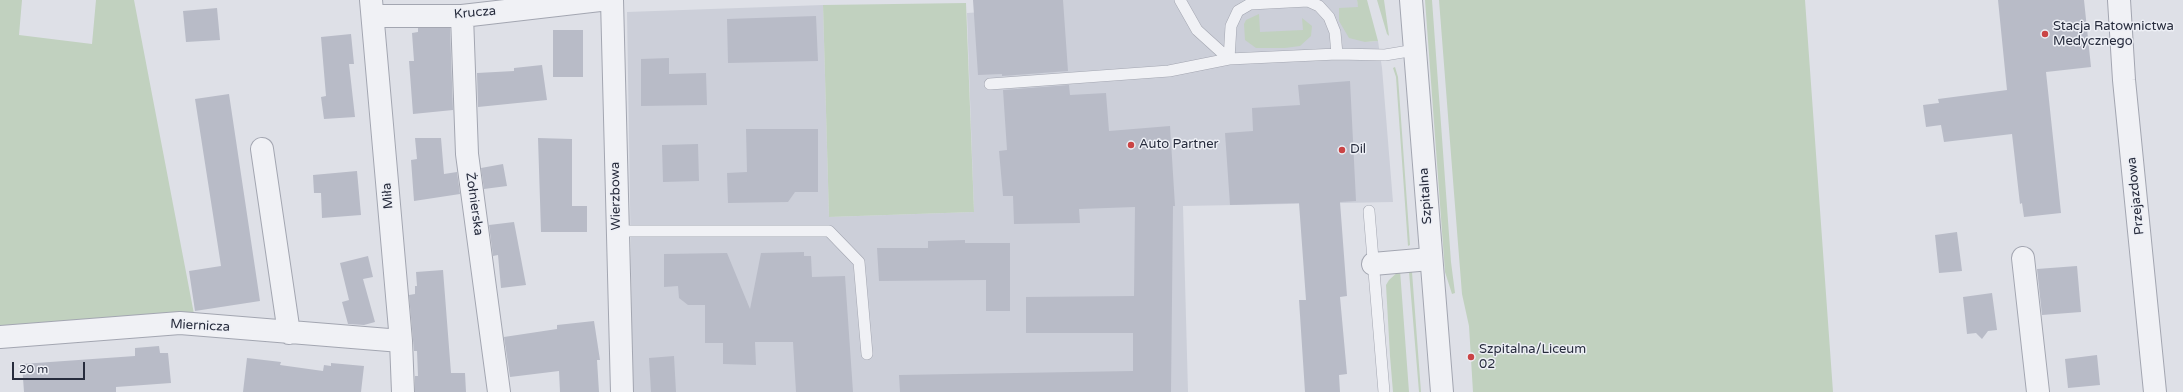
<!DOCTYPE html>
<meta charset="utf-8">
<style>
body{margin:0}
#map{position:relative;width:2183px;height:392px;overflow:hidden;background:#dee0e7;font-family:"Varela Round",sans-serif}
canvas{display:block}
.scale{position:absolute;left:12px;top:362px;width:73px;height:18px;box-sizing:border-box;border:2px solid #272c3d;border-top:0;padding-left:5px;font-size:12px;line-height:14px;white-space:nowrap;color:#272c3d;-webkit-text-stroke:3px #edeff5;paint-order:stroke}
</style>
<div id="map">
<canvas width="2183" height="392"></canvas>
<div class="scale">20 m</div>
</div>
<script>
const ctx = document.querySelector('canvas').getContext('2d');
ctx.lineJoin = 'round';
function paint(path, color) {
  ctx.fillStyle = color;
  ctx.fill(path, 'evenodd');
}
function toPath(rows) {
  const path = new Path2D();
  for (const r of rows) {
    path.moveTo(r[0], r[1]);
    for (let i = 2; i < r.length; i += 2) path.lineTo(r[i], r[i + 1]);
  }
  return path;
}
function strokePath(path, color, width, dash) {
  ctx.strokeStyle = color;
  ctx.lineWidth = width;
  ctx.lineCap = dash ? 'butt' : 'round';
  ctx.setLineDash(dash || []);
  ctx.stroke(path);
}
function label(font, color, halo, rows, align = 'center') {
  ctx.font = font + ' "Varela Round",sans-serif';
  ctx.lineWidth = 3;
  ctx.setLineDash([]);
  ctx.textBaseline = 'middle';
  ctx.strokeStyle = halo;
  ctx.fillStyle = color;
  for (const [text, x, y, turn = 0] of rows) {
    ctx.save();
    ctx.translate(x, y);
    ctx.rotate((+turn || 0) * Math.PI / 180);
    ctx.textAlign = isNaN(turn) ? turn : align;
    if (halo) ctx.strokeText(text, 0, 0);
    ctx.fillText(text, 0, 0);
    ctx.restore();
  }
}
paint(toPath([
 [997,0,1357,0,1365,42,1378,41,1382,68,1393,202,1183,206,1188,392,633,392,627,12,823,5,829,217,974,212,967,13,997,11]
]), '#cccfd9');
paint(toPath([
 [0,0,22,0,19,35,92,44,96,0,134,0,194,314,0,330],
 [1357,0,1367,0,1378,41,1365,42,1349,38,1339,21,1339,8,1358,7],
 [1377,0,1384,0,1389,36,1387,34],
 [1425,0,1432,0,1451,262,1455,293,1452,294,1445,272],
 [1439,0,1805,0,1833,392,1473,392,1469,326,1462,294,1454,193],
 [966,3,974,212,829,217,823,5],
 [1259,14,1260,32,1303,30,1302,18,1312,26,1311,36,1300,46,1285,48,1256,48,1245,40,1244,24,1246,20],
 [1395,67,1398,77,1410,245,1408,246,1396,77,1393,68],
 [1400,270,1409,392,1393,392,1390,356,1386,285,1389,280],
 [1409,272,1412,272,1421,392,1419,392]
]), '#c1d1bf');
paint(toPath([
 [973,0,1063,0,1068,71,1002,76,1002,74,978,75],
 [1998,0,2084,0,2091,67,2046,72,2061,213,2024,217,2022,203,2020,204,2012,134,1944,142,1941,125,1926,127,1923,105,1939,103,1938,99,2007,90],
 [217,8,220,40,186,42,183,11],
 [816,16,818,61,728,63,727,19],
 [418,28,450,28,453,110,413,114,409,61,414,61,412,33,418,32],
 [553,30,583,30,583,77,553,77],
 [351,34,354,64,349,64,355,117,324,119,321,97,326,96,321,37],
 [669,58,669,74,706,73,707,105,641,106,641,59],
 [542,65,547,100,478,107,477,73,514,71,514,68],
 [1350,81,1356,201,1340,202,1347,296,1340,297,1347,374,1339,375,1340,392,1305,392,1299,300,1306,300,1299,203,1230,205,1225,133,1253,131,1252,108,1300,105,1298,85],
 [1069,85,1070,95,1106,93,1109,131,1170,126,1175,206,1173,206,1171,392,900,392,899,375,1133,371,1133,333,1026,333,1026,297,1134,296,1135,207,1079,209,1080,223,1014,224,1013,196,1003,196,999,151,1007,150,1003,90],
 [229,94,260,301,195,311,189,271,221,266,195,99],
 [746,129,818,129,818,192,795,192,788,202,728,203,727,173,747,172],
 [415,138,441,138,444,174,457,172,460,194,414,201,411,160,417,159],
 [538,138,572,139,572,206,587,206,587,232,541,232],
 [698,144,699,181,663,182,662,145],
 [503,164,507,186,484,189,481,168],
 [357,171,361,215,322,218,321,193,314,193,313,175],
 [514,222,526,285,501,288,498,255,493,256,489,225],
 [1957,232,1962,271,1939,273,1935,235],
 [965,240,965,243,1010,243,1010,311,986,311,986,280,879,281,877,248,928,248,928,241],
 [804,252,804,256,811,256,812,277,845,276,853,392,796,392,793,342,755,342,756,365,723,364,723,343,705,343,705,305,688,305,679,298,678,286,664,287,664,254,727,253,750,309,761,253],
 [368,256,373,277,363,279,375,322,364,325,348,324,342,302,349,300,340,263],
 [2077,266,2081,312,2042,315,2037,269],
 [443,270,451,373,465,373,466,392,415,392,415,376,418,376,417,351,414,351,409,295,415,294,415,286,417,286,416,272],
 [1992,293,1997,330,1988,331,1982,339,1976,333,1967,334,1963,297],
 [594,321,600,360,597,360,599,392,560,392,559,371,510,377,504,337,557,329,557,325],
 [159,346,160,353,168,353,171,383,116,387,116,392,24,392,22,364,135,356,135,348],
 [2097,355,2100,385,2068,388,2065,359],
 [674,356,676,392,651,392,649,358],
 [247,358,281,362,280,365,323,371,324,365,331,366,331,363,364,366,361,392,243,392]
]), '#b8bbc7');
const service = toPath([
 [1180,0,1197,30,1229,59,1337,54,1385,55,1415,50],
 [990,84,1169,71,1229,59,1231,26,1238,11,1250,4,1308,1,1319,6,1329,17,1335,32,1337,54],
 [1369,211,1384,392],
 [617,231,829,231,859,262,867,354]
]);
const minor = toPath([
 [371,0,401,341,403,392],
 [612,0,622,392],
 [2119,0,2124,80,2155,392],
 [373,16,462,16,600,0],
 [462,16,467,154,499,392],
 [262,149,289,333],
 [2023,258,2038,392],
 [1373,264,1430,259],
 [0,337,180,323,401,341]
]);
const tertiary = toPath([
 [1411,0,1442,392]
]);
strokePath(service, '#a3a6b1', 12);
strokePath(minor, '#a3a6b1', 24);
strokePath(tertiary, '#a3a6b1', 24);
strokePath(service, '#f0f1f5', 11);
strokePath(minor, '#f0f1f5', 22);
strokePath(tertiary, '#f0f1f5', 22);
for (const [x, y, r, color] of [
 [2045,34,4,"#ca4445"],
 [1131,145,4,"#ca4445"],
 [1342,150,4,"#ca4445"],
 [1471,357,4,"#ca4445"]
]) {
  const dot = new Path2D();
  dot.arc(x, y, r, 0, 2 * Math.PI);
  ctx.fillStyle = color;
  ctx.fill(dot);
  strokePath(dot, '#edeff5', 1.5);
}
label('13px', '#272c3d', '#edeff5', [
 ["Krucza",475,13,-5],
 ["Miła",388,196,-95],
 ["Wierzbowa",616,196,-91],
 ["Szpitalna",1426,196,-94],
 ["Przejazdowa",2136,196,-96],
 ["Żołnierska",474,204,82],
 ["Miernicza",200,326,3]
]);
label('13px', '#272c3d', '#edeff5', [
 ["Stacja Ratownictwa",2053,27],
 ["Medycznego",2053,42],
 ["Auto Partner",1139,145],
 ["Dil",1350,150],
 ["Szpitalna/Liceum",1479,350],
 ["02",1479,365]
], 'left');
</script>
